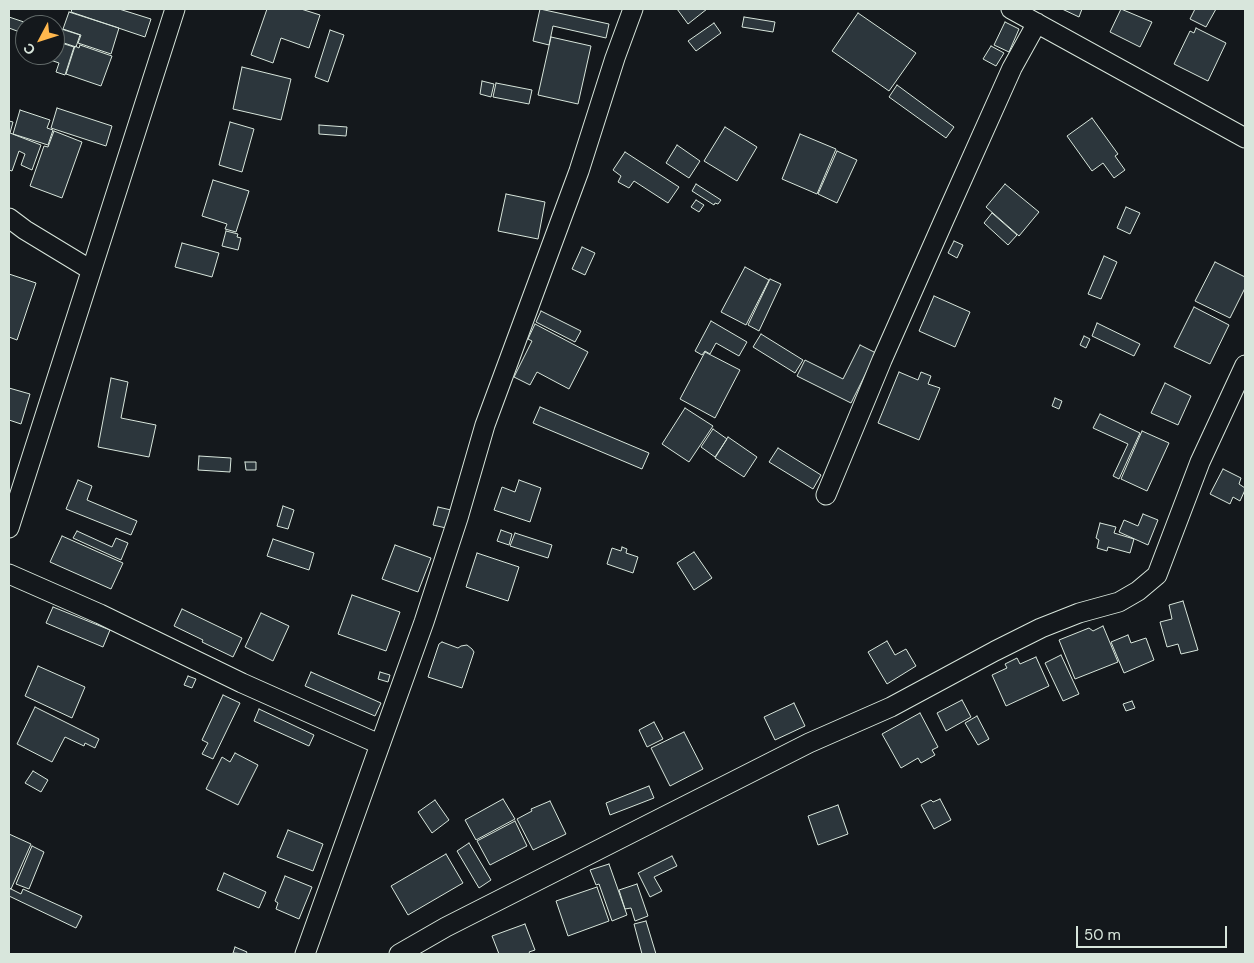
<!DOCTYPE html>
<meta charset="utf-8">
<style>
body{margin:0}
#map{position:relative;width:1254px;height:963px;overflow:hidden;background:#14181c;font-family:"DM Sans",sans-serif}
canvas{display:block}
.frame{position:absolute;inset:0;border:10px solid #d8e6dc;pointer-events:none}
.north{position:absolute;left:15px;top:15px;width:50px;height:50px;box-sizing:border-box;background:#14181c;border:1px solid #626a69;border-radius:50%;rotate:230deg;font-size:14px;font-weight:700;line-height:20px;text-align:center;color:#d8e6dc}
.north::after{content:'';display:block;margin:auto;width:18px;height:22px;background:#ffb74d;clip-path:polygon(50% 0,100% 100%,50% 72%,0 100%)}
.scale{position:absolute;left:1076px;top:926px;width:151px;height:22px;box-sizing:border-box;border:2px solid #d8e6dc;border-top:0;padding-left:6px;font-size:15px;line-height:18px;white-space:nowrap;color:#d8e6dc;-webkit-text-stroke:4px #14181c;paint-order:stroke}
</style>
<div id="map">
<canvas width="1254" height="963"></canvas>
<div class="frame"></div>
<div class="north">С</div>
<div class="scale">50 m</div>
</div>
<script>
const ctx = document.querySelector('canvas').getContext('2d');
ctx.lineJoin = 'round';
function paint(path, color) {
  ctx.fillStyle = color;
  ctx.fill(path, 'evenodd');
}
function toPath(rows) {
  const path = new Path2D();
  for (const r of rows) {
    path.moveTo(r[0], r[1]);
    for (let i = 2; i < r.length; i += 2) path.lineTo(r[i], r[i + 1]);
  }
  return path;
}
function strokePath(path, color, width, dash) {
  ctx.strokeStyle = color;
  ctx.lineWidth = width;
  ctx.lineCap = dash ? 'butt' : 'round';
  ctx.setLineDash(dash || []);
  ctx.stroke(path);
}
const building = toPath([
 [72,9,119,9,151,19,145,37,71,12,72,9],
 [267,9,301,9,320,15,309,48,281,38,273,63,251,55,267,9],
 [540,9,609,24,606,38,553,26,549,45,533,41,540,9],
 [677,9,707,9,688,24,677,9],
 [1062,9,1082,9,1079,17,1062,9],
 [1121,9,1152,22,1140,47,1110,32,1121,9],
 [1195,9,1216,9,1206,27,1190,19,1195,9],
 [69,12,119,28,111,54,78,43,81,35,63,29,69,12],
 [858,13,916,53,889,91,832,51,858,13],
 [9,17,33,25,25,25,25,34,9,28,9,17],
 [744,17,775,22,773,32,742,27,744,17],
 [1005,22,1019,29,1009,52,994,45,1005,22],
 [714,23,721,33,696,51,688,41,714,23],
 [55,27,80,35,76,47,55,40,55,27],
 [1196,28,1226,43,1208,81,1174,64,1190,31,1194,33,1196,28],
 [330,30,344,35,328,82,315,77,330,30],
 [551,37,591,46,578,104,538,95,551,37],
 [55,41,74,47,65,75,56,72,59,63,39,56,40,55,55,55,55,41],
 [80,45,112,56,101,86,66,74,75,46,79,48,80,45],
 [991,46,1004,53,996,66,983,59,991,46],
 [242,67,291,79,281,120,233,109,242,67],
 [482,81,494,84,491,97,480,94,482,81],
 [496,83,532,90,529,104,493,97,496,83],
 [897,85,954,127,946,138,889,97,897,85],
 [57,108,112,126,106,146,51,128,57,108],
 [20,110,50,120,47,128,53,130,48,145,13,134,20,110],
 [1092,118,1118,154,1115,156,1125,170,1114,178,1103,163,1092,171,1067,136,1092,118],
 [9,121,13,122,10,133,41,145,32,170,21,165,25,154,19,151,12,171,9,170,9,121],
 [230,122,254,129,242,172,219,165,230,122],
 [319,125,347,127,346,136,319,134,319,125],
 [725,127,757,147,737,181,704,161,725,127],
 [54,131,82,142,62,198,30,186,44,146,48,147,54,131],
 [800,134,836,149,817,194,782,179,800,134],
 [677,145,700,161,689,178,666,163,677,145],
 [837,151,857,160,837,203,818,194,837,151],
 [625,152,679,187,668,203,634,181,629,188,618,182,621,176,613,170,625,152],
 [213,180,249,191,236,232,225,229,227,224,202,216,213,180],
 [696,184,721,200,718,204,715,203,714,205,692,191,696,184],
 [1005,184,1039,212,1019,236,986,207,1005,184],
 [506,194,545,202,538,239,498,231,506,194],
 [696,200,704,205,699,212,691,207,696,200],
 [1126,207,1140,213,1130,234,1117,228,1126,207],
 [992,213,1017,235,1008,245,984,223,992,213],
 [226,231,238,234,237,237,241,238,238,250,222,246,226,231],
 [954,241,963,245,957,258,948,253,954,241],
 [182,243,219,253,212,277,175,267,182,243],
 [582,247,595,253,585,275,572,269,582,247],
 [1104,256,1117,262,1101,299,1088,294,1104,256],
 [1215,262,1245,277,1245,288,1230,318,1195,301,1215,262],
 [745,267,769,280,746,325,721,312,745,267],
 [9,274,36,283,17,340,9,337,9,274],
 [770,279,781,284,759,331,748,325,770,279],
 [934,296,970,312,955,347,919,331,934,296],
 [1194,307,1229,325,1210,364,1174,347,1194,307],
 [541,311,581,331,575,342,536,322,541,311],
 [711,321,747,342,739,356,716,343,710,354,705,351,702,355,695,351,711,321],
 [1097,323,1140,344,1134,356,1092,336,1097,323],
 [535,324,588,352,569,389,537,372,530,385,514,377,532,341,528,339,535,324],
 [761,334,803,360,795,373,753,347,761,334],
 [1084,336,1090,339,1086,348,1080,345,1084,336],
 [860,345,876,353,851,403,797,376,805,360,843,379,860,345],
 [705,352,740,370,715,418,680,399,705,352],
 [899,372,918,380,921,372,931,376,928,384,940,388,919,440,878,423,899,372],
 [111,378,128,382,121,418,156,425,149,457,98,447,111,378],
 [1165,383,1191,396,1178,425,1151,413,1165,383],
 [9,388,30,394,21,424,9,420,9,388],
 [1055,398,1062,401,1059,409,1052,406,1055,398],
 [540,407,649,453,642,469,533,423,540,407],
 [685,408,713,426,689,462,662,444,685,408],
 [1100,414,1140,433,1119,479,1113,476,1128,444,1093,428,1100,414],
 [713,429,727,439,715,457,701,447,713,429],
 [1142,431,1169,443,1147,491,1121,479,1142,431],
 [728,437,757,457,744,477,715,458,728,437],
 [778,448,821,475,813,489,769,462,778,448],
 [199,456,231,458,230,472,198,470,199,456],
 [245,462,256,462,256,470,246,470,245,462],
 [1223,469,1241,478,1239,484,1245,488,1245,490,1240,501,1233,497,1230,504,1210,494,1223,469],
 [78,480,92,486,87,500,137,521,131,535,66,509,78,480],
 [519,480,541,488,530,522,494,510,502,487,515,492,519,480],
 [283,506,294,510,288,529,277,526,283,506],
 [438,507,451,510,446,528,433,525,438,507],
 [1143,514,1158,520,1148,545,1119,532,1124,520,1138,526,1143,514],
 [1100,523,1116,527,1114,533,1134,539,1130,553,1108,547,1107,551,1097,548,1099,540,1096,538,1100,523],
 [501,530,512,534,509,545,497,541,501,530],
 [77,531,112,547,116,538,128,543,121,560,73,538,77,531],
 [515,533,552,545,548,558,510,546,515,533],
 [62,536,123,563,111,589,50,562,62,536],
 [273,539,314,553,309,570,267,556,273,539],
 [395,545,431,558,418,592,382,579,395,545],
 [622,547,627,549,626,553,638,557,633,573,607,564,612,548,621,551,622,547],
 [694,552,712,578,694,590,677,563,694,552],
 [477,553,519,567,508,601,466,587,477,553],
 [352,595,400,612,386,651,338,634,352,595],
 [1183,601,1198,650,1181,654,1178,644,1167,647,1160,622,1172,619,1169,605,1183,601],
 [53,607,110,630,103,647,46,623,53,607],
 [182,609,242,638,233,657,202,642,203,640,174,626,182,609],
 [261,613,289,626,273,661,245,647,261,613],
 [1103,626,1118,662,1075,679,1059,640,1089,628,1093,631,1103,626],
 [1128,635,1131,643,1146,638,1154,660,1124,673,1111,642,1128,635],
 [887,641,895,655,906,649,916,666,887,684,868,652,887,641],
 [442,642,458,648,461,646,467,645,472,649,474,652,462,688,428,677,439,644,442,642],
 [1061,655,1079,694,1063,701,1045,663,1061,655],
 [1036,657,1049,686,1006,706,992,675,1007,668,1005,664,1017,658,1020,664,1036,657],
 [38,666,85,687,72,718,25,696,38,666],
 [311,672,381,703,375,716,305,686,311,672],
 [380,672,390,675,388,682,378,679,380,672],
 [188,676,196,679,192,688,184,685,188,676],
 [223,695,240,703,213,759,202,754,208,743,202,740,223,695],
 [962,700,971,717,946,731,937,713,962,700],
 [1132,701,1135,708,1126,711,1123,704,1132,701],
 [794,703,805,726,775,740,764,717,794,703],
 [35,707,99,739,95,748,85,743,84,746,65,737,52,762,17,744,35,707],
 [259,709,314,735,309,746,254,721,259,709],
 [920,713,938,747,932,750,935,755,921,763,918,758,901,768,882,734,920,713],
 [977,716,989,739,978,745,965,723,977,716],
 [654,722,663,739,647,747,639,730,654,722],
 [684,732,703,769,670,786,651,748,684,732],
 [235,753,258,765,238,805,206,789,222,757,230,762,235,753],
 [33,771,48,780,41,792,25,783,33,771],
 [649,786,654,798,610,815,606,803,649,786],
 [503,799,515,819,476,840,465,820,503,799],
 [940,799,951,820,934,829,921,805,931,800,933,802,940,799],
 [435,800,449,820,432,833,418,812,435,800],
 [550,801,566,834,533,850,517,819,532,811,531,809,550,801],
 [838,805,848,834,818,845,808,816,838,805],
 [515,821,527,846,490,865,477,841,515,821],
 [288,830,323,844,313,871,277,857,288,830],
 [9,834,31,844,11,889,9,888,9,834],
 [469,843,491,880,479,888,457,851,469,843],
 [32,846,44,852,29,889,16,884,32,846],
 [446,854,463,883,408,915,391,886,446,854],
 [672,856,677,866,654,877,662,891,650,897,638,873,672,856],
 [609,864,627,915,612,921,599,884,596,885,590,870,609,864],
 [224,873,266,892,259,908,217,890,224,873],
 [285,876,312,887,299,919,276,909,278,903,275,901,285,876],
 [637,884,648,916,635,921,631,908,625,909,619,890,637,884],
 [597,887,609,921,568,936,556,901,597,887],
 [9,888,21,894,23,889,82,916,76,928,9,896,9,888],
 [646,921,656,954,642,954,634,924,646,921],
 [525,924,535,950,529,952,530,954,499,954,492,936,525,924],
 [235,947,247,952,246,954,233,953,235,947]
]);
paint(building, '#2c363c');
strokePath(building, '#d8e6dc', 1);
const street = toPath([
 [1011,9,1245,138],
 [9,218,25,230,91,270],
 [826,495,882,360,944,220,1012,68,1037,23],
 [9,528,175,9],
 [9,574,100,614,242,683,379,744],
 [305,954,424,622,458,518,485,425,579,171,615,58,633,9],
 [399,954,446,927,809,743,891,707,995,651,1041,628,1079,613,1119,602,1138,591,1157,575,1200,462,1245,365]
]);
strokePath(street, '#d8e6dc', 21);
strokePath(street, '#14181c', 19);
</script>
